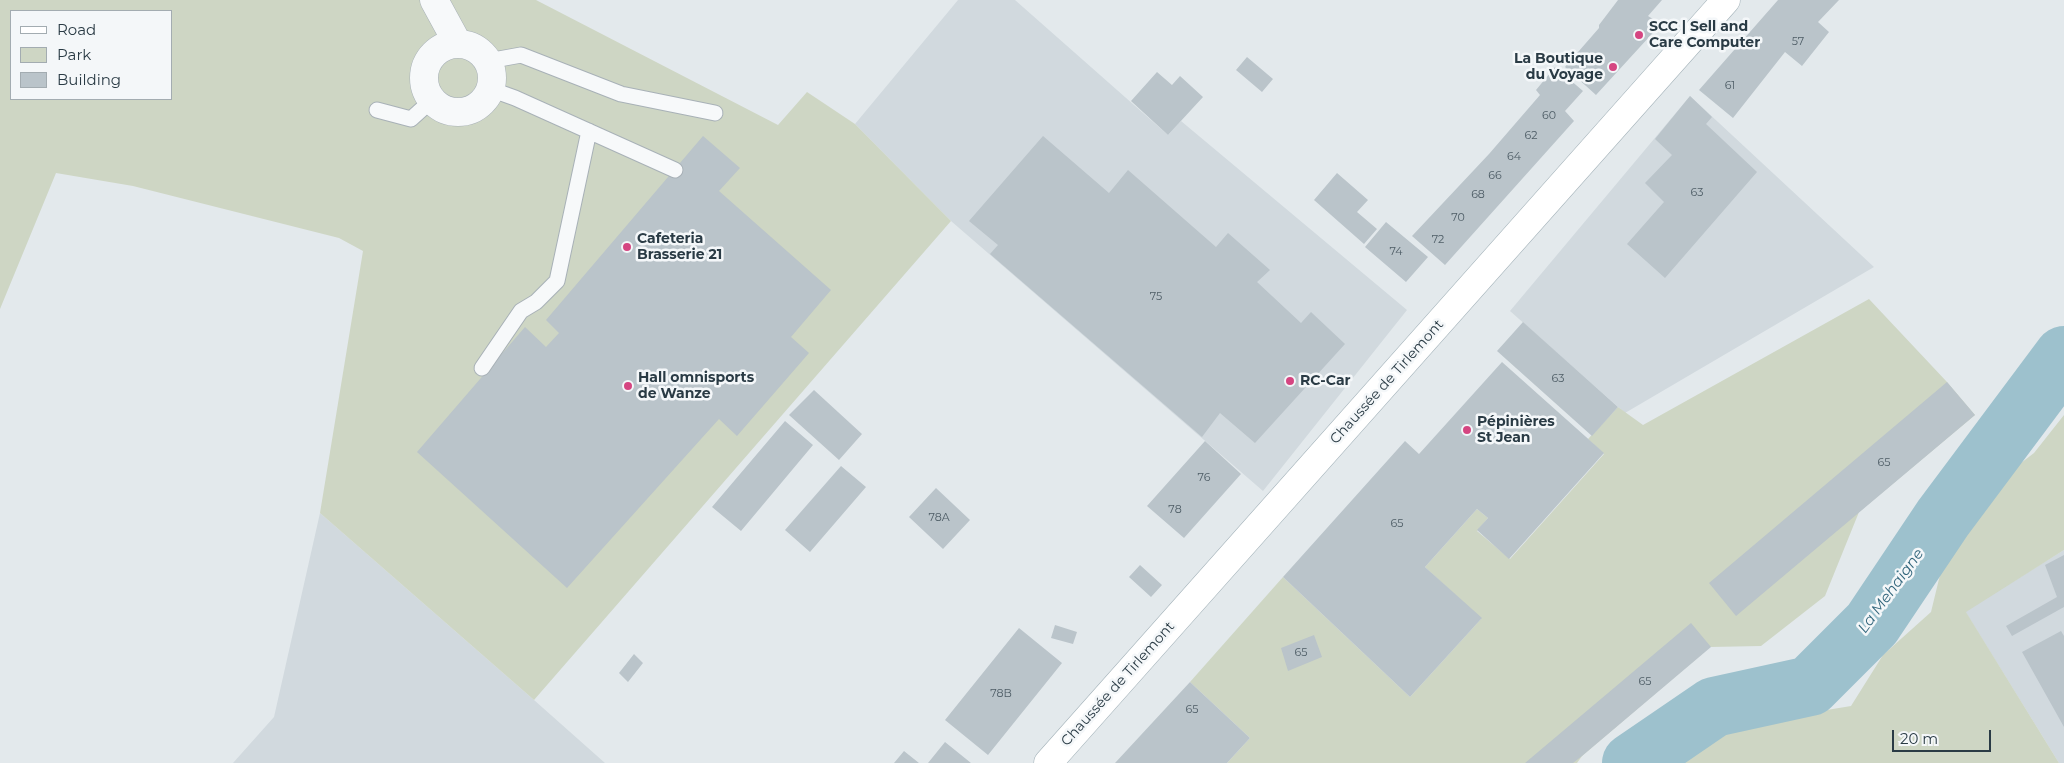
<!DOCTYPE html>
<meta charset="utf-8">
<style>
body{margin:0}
#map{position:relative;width:2064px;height:763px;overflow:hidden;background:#e3e9ec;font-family:Montserrat,sans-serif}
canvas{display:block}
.legend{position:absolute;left:10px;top:10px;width:162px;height:90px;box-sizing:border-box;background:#f4f7f9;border:1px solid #a3acb1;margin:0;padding:6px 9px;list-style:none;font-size:15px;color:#2a3b45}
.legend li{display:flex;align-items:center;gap:10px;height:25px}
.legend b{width:25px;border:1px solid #a3acb1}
.scale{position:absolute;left:1892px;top:730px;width:99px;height:22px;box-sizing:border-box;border:2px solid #2a3b45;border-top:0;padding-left:6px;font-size:15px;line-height:18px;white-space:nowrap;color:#2a3b45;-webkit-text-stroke:4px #f4f7f9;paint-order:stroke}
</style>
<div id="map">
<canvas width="2064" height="763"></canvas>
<ul class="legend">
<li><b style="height:6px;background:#fff"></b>Road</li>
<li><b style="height:14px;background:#ced6c4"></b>Park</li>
<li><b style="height:14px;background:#bac4ca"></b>Building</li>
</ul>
<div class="scale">20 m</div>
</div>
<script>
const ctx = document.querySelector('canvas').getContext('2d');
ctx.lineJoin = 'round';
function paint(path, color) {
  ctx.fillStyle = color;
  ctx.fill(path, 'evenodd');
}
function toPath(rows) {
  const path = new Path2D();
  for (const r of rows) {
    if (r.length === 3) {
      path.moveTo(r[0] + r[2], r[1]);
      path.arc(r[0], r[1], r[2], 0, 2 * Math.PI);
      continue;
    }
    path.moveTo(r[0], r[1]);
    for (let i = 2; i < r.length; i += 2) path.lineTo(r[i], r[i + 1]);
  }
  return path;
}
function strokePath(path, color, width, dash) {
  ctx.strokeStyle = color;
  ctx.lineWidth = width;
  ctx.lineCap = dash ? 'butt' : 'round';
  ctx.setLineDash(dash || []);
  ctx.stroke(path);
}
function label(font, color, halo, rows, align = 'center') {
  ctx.font = font + ' Montserrat,sans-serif';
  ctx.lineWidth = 5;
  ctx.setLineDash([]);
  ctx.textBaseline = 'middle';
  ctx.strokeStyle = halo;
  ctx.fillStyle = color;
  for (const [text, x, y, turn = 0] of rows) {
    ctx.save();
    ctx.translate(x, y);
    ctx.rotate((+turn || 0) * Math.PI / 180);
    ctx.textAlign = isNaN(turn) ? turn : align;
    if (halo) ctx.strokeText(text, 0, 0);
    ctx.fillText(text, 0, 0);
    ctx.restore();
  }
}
paint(toPath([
 [958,0,1015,0,1168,135,1181,121,1407,310,1263,491,951,221,855,124],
 [1690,96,1874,267,1625,413,1510,311],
 [320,513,534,700,605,763,233,763,274,717],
 [2064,550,2064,763,2059,763,1965,611]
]), '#d1d9de');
paint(toPath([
 [0,0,536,0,778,125,807,92,855,124,951,221,534,700,320,513,363,251,339,238,133,186,56,173,0,309],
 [11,11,171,11,171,99,11,99],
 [1869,299,1947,382,1975,415,1859,512,1825,596,1761,646,1710,647,1582,756,1577,763,1227,763,1250,738,1190,682,1283,577,1410,697,1481,619,1425,567,1477,509,1488,518,1477,531,1510,559,1604,454,1588,439,1618,407,1643,425],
 [2064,415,2064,550,1966,612,2059,763,1665,763,1712,729,1851,706,1883,655,1931,612,1947,546,1974,499,2034,453]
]), '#ced6c4');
strokePath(toPath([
 [1632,763,1714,707,1810,686,1872,624,1943,518,2064,356]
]), '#9dc1cd', 60);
paint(toPath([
 [1618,0,1662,0,1648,16,1661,24,1596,95,1565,67,1599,28,1599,25],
 [1778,0,1839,0,1818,22,1829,32,1802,66,1785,52,1733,118,1699,90],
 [1247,57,1273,79,1262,92,1236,70],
 [1555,67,1583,91,1565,111,1574,121,1445,265,1412,236,1489,154,1540,95,1536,90],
 [1157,72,1172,85,1180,76,1203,97,1168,135,1131,101],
 [1690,96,1712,117,1706,124,1757,172,1665,278,1627,244,1664,202,1645,183,1672,155,1655,139],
 [703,136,740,168,719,191,831,290,791,337,809,353,737,436,719,419,567,588,417,452,525,327,546,347,559,333,546,320],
 [1043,136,1109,193,1128,170,1216,247,1228,233,1270,270,1257,282,1301,323,1311,312,1345,344,1255,443,1220,413,1202,437,990,254,998,245,969,221],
 [1337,173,1368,200,1357,212,1377,229,1364,244,1314,200],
 [1386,222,1428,257,1406,282,1365,247],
 [1523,322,1618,407,1592,436,1497,351],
 [1502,362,1604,453,1509,559,1477,530,1488,518,1477,509,1425,567,1482,618,1410,697,1283,577,1405,441,1419,454],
 [1947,382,1975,415,1736,616,1709,583],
 [814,390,862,434,839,460,789,415],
 [785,421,813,445,741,531,712,507],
 [1205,441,1241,474,1184,538,1147,506],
 [841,466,866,487,810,552,785,530],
 [936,488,970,520,943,549,909,517],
 [2064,555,2064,607,2012,636,2006,626,2057,597,2045,565],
 [1140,565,1162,585,1151,597,1129,577],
 [1691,623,1711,647,1582,756,1573,763,1525,763],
 [1055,625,1077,632,1073,644,1051,638],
 [1019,628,1062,663,988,755,945,720],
 [2061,631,2064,636,2064,727,2022,652],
 [1314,635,1322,657,1288,671,1281,648],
 [634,654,643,663,628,682,619,673],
 [1190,682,1250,738,1227,763,1115,763],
 [945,742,971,763,928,763],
 [904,751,919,763,894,763]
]), '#bac4ca');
const lane = toPath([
 [488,61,521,55,621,94,715,113],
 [490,89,515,98,675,170],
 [377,110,411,119,432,100],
 [482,368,521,311,536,302,557,281,589,131]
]);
const street = toPath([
 [434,0,458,44],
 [458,78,34]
]);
const primary = toPath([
 [1048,763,1726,0]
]);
strokePath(lane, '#a8b1b7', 17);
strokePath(street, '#a8b1b7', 29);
strokePath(primary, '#a2b1b8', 29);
strokePath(lane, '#f7f9fa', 15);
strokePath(street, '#f7f9fa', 28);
strokePath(primary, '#fff', 28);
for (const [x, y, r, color] of [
 [1639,35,5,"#d54581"],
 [1613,67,5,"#d54581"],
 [627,247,5,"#d54581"],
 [1290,381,5,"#d54581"],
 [628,386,5,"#d54581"],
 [1467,430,5,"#d54581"]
]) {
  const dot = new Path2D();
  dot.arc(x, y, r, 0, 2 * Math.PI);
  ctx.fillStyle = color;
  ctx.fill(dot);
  strokePath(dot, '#f4f7f9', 2);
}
label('11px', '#4e5d66', null, [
 ["57",1798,42],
 ["61",1730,86],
 ["60",1549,116],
 ["62",1531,136],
 ["64",1514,157],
 ["66",1495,176],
 ["63",1697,193],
 ["68",1478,195],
 ["70",1458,218],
 ["72",1438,240],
 ["74",1396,252],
 ["75",1156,297],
 ["63",1558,379],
 ["65",1884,463],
 ["76",1204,478],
 ["78",1175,510],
 ["78A",939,518],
 ["65",1397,524],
 ["65",1301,653],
 ["65",1645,682],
 ["78B",1001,694],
 ["65",1192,710]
]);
label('bold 14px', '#2a3b45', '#f4f7f9', [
 ["SCC | Sell and",1649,27],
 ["Care Computer",1649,43],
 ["La Boutique",1603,59,"right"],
 ["du Voyage",1603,75,"right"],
 ["Cafeteria",637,239],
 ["Brasserie 21",637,255],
 ["Hall omnisports",638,378],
 ["de Wanze",638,394],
 ["RC-Car",1300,381],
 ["Pépinières",1477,422],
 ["St Jean",1477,438]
], 'left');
label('14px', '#2a3b45', '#f4f7f9', [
 ["Chaussée de Tirlemont",1387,382,-48],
 ["Chaussée de Tirlemont",1118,684,-48]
]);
label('italic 15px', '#32667c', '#f4f7f9', [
 ["La Mehaigne",1891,591,-54]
]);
</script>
